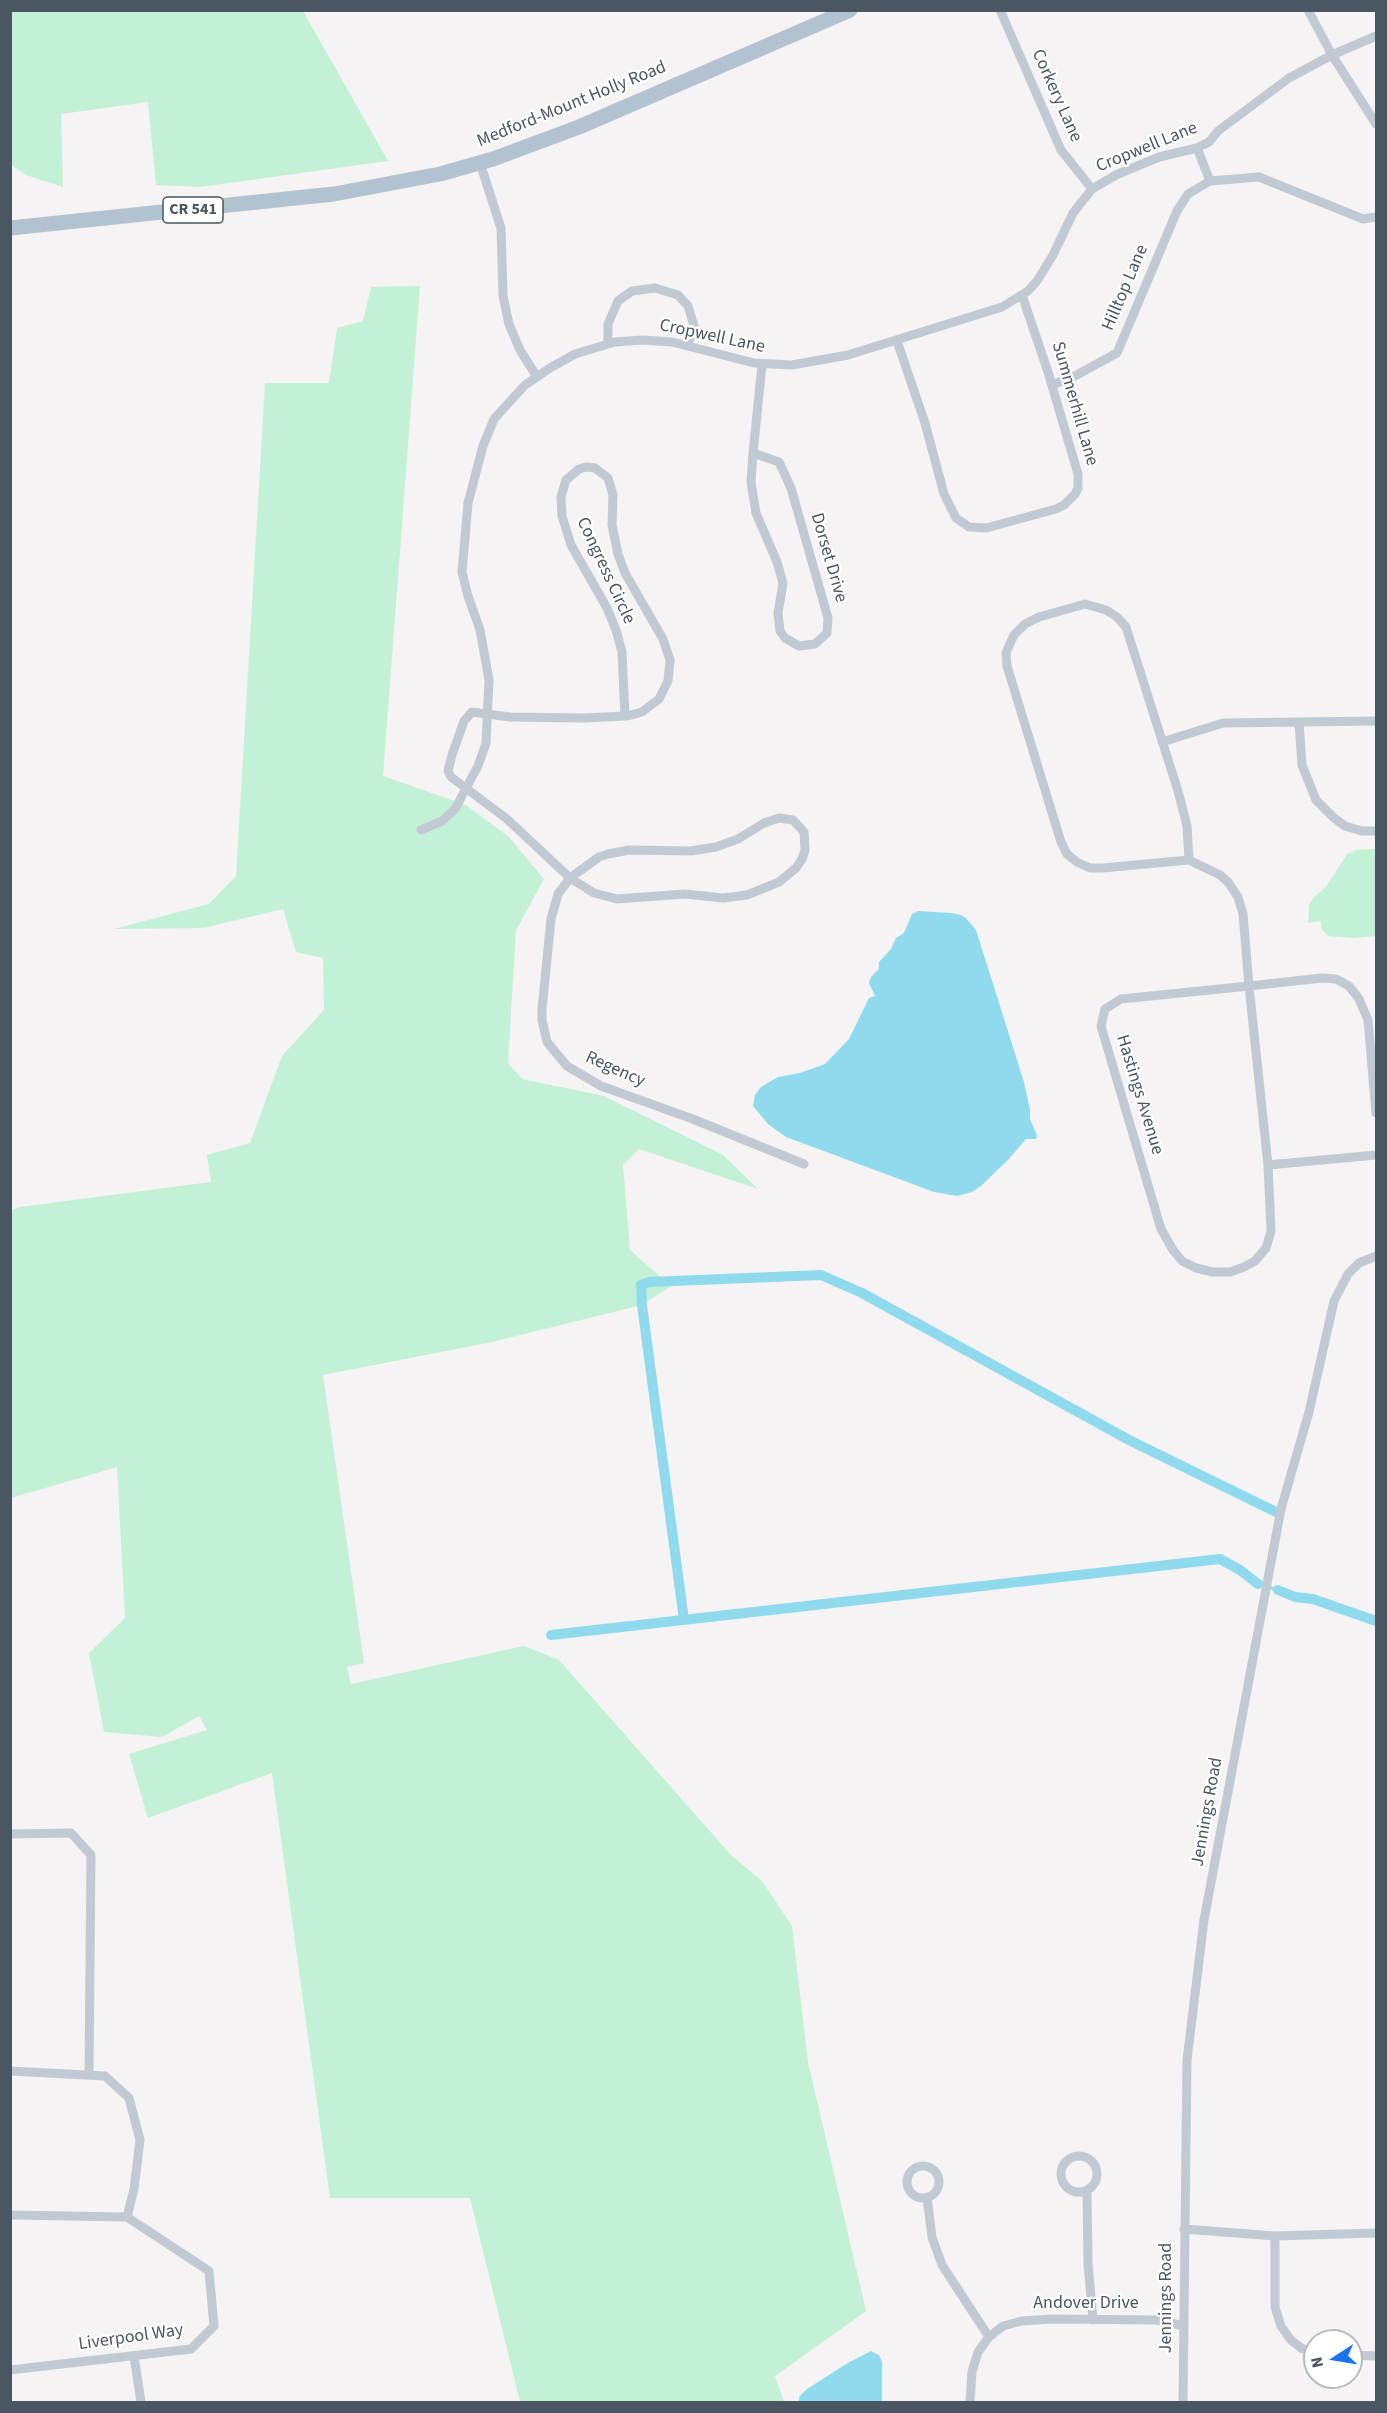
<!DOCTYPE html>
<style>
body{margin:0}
#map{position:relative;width:1387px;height:2413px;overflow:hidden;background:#f5f3f3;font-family:"Source Sans 3",sans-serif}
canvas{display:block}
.frame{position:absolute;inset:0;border:12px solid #4a5661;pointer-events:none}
.north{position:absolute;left:1303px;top:2329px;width:60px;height:60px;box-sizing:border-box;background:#fff;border:2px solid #b7bbc0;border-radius:50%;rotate:258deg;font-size:16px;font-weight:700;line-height:24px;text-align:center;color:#4a5661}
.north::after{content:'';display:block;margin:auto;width:21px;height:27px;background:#1a73e8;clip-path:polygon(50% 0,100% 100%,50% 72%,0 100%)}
</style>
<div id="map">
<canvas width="1387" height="2413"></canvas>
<div class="frame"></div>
<div class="north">N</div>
</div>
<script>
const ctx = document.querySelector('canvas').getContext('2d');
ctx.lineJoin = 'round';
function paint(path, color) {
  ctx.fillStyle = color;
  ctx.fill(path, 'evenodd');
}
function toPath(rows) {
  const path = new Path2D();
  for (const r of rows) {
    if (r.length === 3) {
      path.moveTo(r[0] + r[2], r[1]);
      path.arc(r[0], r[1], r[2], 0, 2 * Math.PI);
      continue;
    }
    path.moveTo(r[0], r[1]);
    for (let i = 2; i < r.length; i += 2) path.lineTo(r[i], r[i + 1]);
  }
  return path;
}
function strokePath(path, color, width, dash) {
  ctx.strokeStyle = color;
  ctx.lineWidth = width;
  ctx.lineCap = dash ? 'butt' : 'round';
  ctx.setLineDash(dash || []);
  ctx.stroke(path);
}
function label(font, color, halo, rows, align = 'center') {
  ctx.font = font + ' "Source Sans 3",sans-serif';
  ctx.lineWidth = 4.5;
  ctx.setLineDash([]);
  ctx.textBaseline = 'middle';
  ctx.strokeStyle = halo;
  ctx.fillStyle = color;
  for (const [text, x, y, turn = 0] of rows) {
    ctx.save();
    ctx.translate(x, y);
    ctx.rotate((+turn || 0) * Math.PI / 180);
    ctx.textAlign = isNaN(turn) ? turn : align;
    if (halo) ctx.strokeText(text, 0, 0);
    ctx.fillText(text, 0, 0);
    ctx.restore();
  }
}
paint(toPath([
 [10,11,303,11,388,161,200,187,156,185,148,102,61,114,63,187,26,175,11,165],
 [420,286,383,776,466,805,509,837,544,879,516,930,508,1063,522,1079,604,1096,723,1155,758,1189,639,1149,623,1165,630,1250,671,1286,642,1305,492,1342,323,1375,364,1663,347,1667,351,1684,524,1646,559,1660,731,1855,762,1881,792,1926,808,2062,866,2311,775,2376,784,2402,520,2402,470,2198,330,2198,272,1773,148,1818,129,1754,207,1730,199,1716,162,1737,104,1732,89,1653,125,1618,117,1467,11,1498,11,1210,20,1207,211,1182,207,1155,250,1143,282,1056,324,1010,323,958,296,952,283,909,203,928,114,929,209,904,236,876,265,383,329,383,337,328,363,321,371,287],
 [1371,849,1376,849,1376,936,1353,938,1328,936,1321,928,1321,921,1308,923,1309,905,1314,897,1326,887,1347,854,1356,850]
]), '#c3f1d5');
paint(toPath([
 [918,911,951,913,961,915,966,918,976,930,1024,1082,1030,1110,1030,1119,1037,1135,1036,1139,1026,1139,1009,1159,981,1186,972,1192,957,1196,934,1192,786,1137,768,1124,753,1106,755,1095,761,1087,778,1077,800,1073,825,1064,849,1039,869,998,875,996,869,983,871,977,879,969,879,962,891,949,896,938,904,933,912,914],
 [871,2351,879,2355,882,2362,882,2402,799,2402,799,2397,807,2389,846,2364]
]), '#90daee');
strokePath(toPath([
 [1258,1584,1278,1590]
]), '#90daee', 3);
strokePath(toPath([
 [1278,1590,1295,1597,1313,1599,1376,1621],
 [684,1620,642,1305,641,1285,649,1282,821,1275,862,1293,1129,1440,1276,1512],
 [551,1635,1220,1559,1240,1570,1258,1584]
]), '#90daee', 10);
strokePath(toPath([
 [1000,10,1061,150,1092,189],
 [1308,10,1332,55,1376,124],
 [1197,148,1210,181],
 [480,163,501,228,503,296,509,324,520,350,537,377],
 [897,341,925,423,944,494,956,518,969,527,986,528,1056,509,1064,505,1075,494,1078,488,1078,474,1048,372,1022,295],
 [608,344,608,324,618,301,632,291,655,288,678,295,688,306,694,326,688,345],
 [1052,385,1073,377,1117,353,1177,211,1188,194,1210,181,1259,177,1363,219,1376,217],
 [753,453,779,462,791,488,828,618,827,633,815,644,799,646,785,638,780,631,778,613,783,583,777,562,756,513,751,482,753,453],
 [753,453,762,365],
 [586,467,595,468,608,478,613,495,612,525,618,554,625,573,663,639,670,660,668,681,659,699,642,712,631,715,625,716,622,652,616,630,607,608,571,545,562,516,561,497,566,480,579,469,586,467],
 [625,716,585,718,510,717,472,712,464,721,452,755,448,771,451,777,507,819,570,878,558,894,551,919,542,1009,542,1020,547,1042,567,1066,601,1086,690,1118,804,1164],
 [1299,722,1302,765,1316,800,1334,818,1345,826,1362,831,1376,831],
 [1162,742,1223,723,1376,721],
 [779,818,793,820,804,832,805,850,802,859,796,868,779,882,747,895,723,898,685,894,617,899,594,893,570,878,599,857,608,854,629,850,691,851,716,847,738,839,764,823,779,818],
 [421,830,442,821,455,809,478,766,486,743,489,680,480,630,468,596,462,572,468,503,483,446,494,419,525,385,550,368,575,354,615,342,643,340,672,342,754,363,792,365,848,355,1002,307,1028,291,1037,281,1053,255,1073,213,1092,189,1116,175,1159,157,1197,148,1209,142,1218,131,1289,78,1332,55,1376,36],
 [1189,860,1103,868,1090,868,1077,862,1067,854,1061,842,1007,666,1006,653,1014,635,1025,624,1039,617,1085,604,1106,610,1117,617,1126,627,1178,791,1187,826,1189,860,1220,875,1228,882,1238,897,1243,914,1249,986,1322,978,1336,979,1349,986,1359,999,1368,1020,1376,1113],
 [1249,986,1268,1165,1271,1231,1266,1248,1255,1261,1244,1267,1230,1272,1213,1272,1196,1268,1182,1261,1173,1250,1161,1229,1101,1026,1105,1009,1121,999,1249,986],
 [1268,1165,1376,1155],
 [10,1834,71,1833,91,1855,89,2075],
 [10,2071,105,2076,129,2098,140,2140,134,2189,127,2217],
 [1079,2174,18],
 [923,2182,16],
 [1087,2191,1088,2264,1093,2320],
 [927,2197,932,2237,942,2265,989,2337],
 [10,2215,127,2217,209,2271,214,2326,191,2349,10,2370],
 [1184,2229,1275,2236],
 [1315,2353,1301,2348,1290,2339,1281,2326,1275,2307,1275,2236,1376,2233],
 [1351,2355,1376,2356],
 [134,2356,141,2402],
 [970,2402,972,2372,978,2352,989,2337,1003,2326,1022,2321,1052,2319,1157,2320,1184,2326],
 [1183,2402,1187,2060,1204,1920,1281,1509,1309,1412,1334,1301,1348,1274,1359,1263,1376,1256]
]), '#c1cad2', 9);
strokePath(toPath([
 [10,228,334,194,440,174,493,159,579,127,850,10]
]), '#b3c2d1', 15);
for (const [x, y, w] of [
 [193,210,60]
]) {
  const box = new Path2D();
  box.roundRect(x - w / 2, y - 13, w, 26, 4.5);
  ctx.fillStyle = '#fff';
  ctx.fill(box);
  strokePath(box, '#4a5661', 1.5);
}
label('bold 16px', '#4a5661', null, [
 ["CR 541",193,210]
]);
label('18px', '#4a5661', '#fff', [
 ["Corkery Lane",1056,96,66],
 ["Medford-Mount Holly Road",572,105,-22],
 ["Cropwell Lane",1147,148,-22],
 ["Hilltop Lane",1126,288,-67],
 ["Cropwell Lane",712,337,12],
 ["Summerhill Lane",1074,404,74],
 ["Dorset Drive",828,558,74],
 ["Congress Circle",605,571,65],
 ["Regency",615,1070,24],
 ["Hastings Avenue",1139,1095,73],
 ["Jennings Road",1208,1812,-80],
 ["Jennings Road",1167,2298,-90],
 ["Andover Drive",1086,2304],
 ["Liverpool Way",131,2338,-8]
]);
</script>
